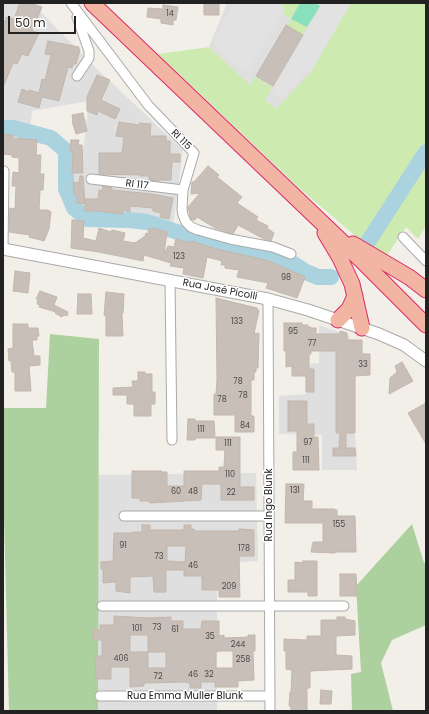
<!DOCTYPE html>
<meta charset="utf-8">
<style>
body{margin:0}
#map{position:relative;width:429px;height:714px;overflow:hidden;background:#f2efe9;font-family:Poppins,sans-serif}
canvas{display:block}
.frame{position:absolute;inset:0;border:4px solid #222;pointer-events:none}
.scale{position:absolute;left:8px;top:16px;width:68px;height:18px;box-sizing:border-box;border:2px solid #222;border-top:0;padding-left:5px;font-size:12px;line-height:14px;white-space:nowrap;color:#222;-webkit-text-stroke:3px #fff;paint-order:stroke}
</style>
<div id="map">
<canvas width="429" height="714"></canvas>
<div class="frame"></div>
<div class="scale">50 m</div>
</div>
<script>
const ctx = document.querySelector('canvas').getContext('2d');
ctx.lineJoin = 'round';
function paint(path, color) {
  ctx.fillStyle = color;
  ctx.fill(path, 'evenodd');
}
function toPath(rows) {
  const path = new Path2D();
  for (const r of rows) {
    path.moveTo(r[0], r[1]);
    for (let i = 2; i < r.length; i += 2) path.lineTo(r[i], r[i + 1]);
  }
  return path;
}
function strokePath(path, color, width, dash) {
  ctx.strokeStyle = color;
  ctx.lineWidth = width;
  ctx.lineCap = dash ? 'butt' : 'round';
  ctx.setLineDash(dash || []);
  ctx.stroke(path);
}
function label(font, color, halo, rows, align = 'center') {
  ctx.font = font + ' Poppins,sans-serif';
  ctx.lineWidth = 3;
  ctx.setLineDash([]);
  ctx.textBaseline = 'middle';
  ctx.strokeStyle = halo;
  ctx.fillStyle = color;
  for (const [text, x, y, turn = 0] of rows) {
    ctx.save();
    ctx.translate(x, y);
    ctx.rotate((+turn || 0) * Math.PI / 180);
    ctx.textAlign = isNaN(turn) ? turn : align;
    if (halo) ctx.strokeText(text, 0, 0);
    ctx.fillText(text, 0, 0);
    ctx.restore();
  }
}
paint(toPath([
 [3,3,32,3,94,66,183,150,173,227,77,214,65,150,83,150,89,101,32,111,30,132,3,128],
 [227,3,377,3,276,110,209,47],
 [319,325,350,336,357,470,322,470,322,435,279,434,279,396,306,394,306,364,319,363],
 [256,473,258,561,217,564,217,711,92,711,91,475]
]), '#e0dfdf');
paint(toPath([
 [280,3,300,3,291,18,307,27,303,35,287,26,291,19,284,14],
 [351,3,426,3,426,226,418,239,406,227,385,258,366,245,298,187,158,54,209,47,250,85,255,77,272,87,265,100,276,109,310,73]
]), '#cdebb0');
paint(toPath([
 [50,334,99,339,98,711,9,711,3,479,3,408,46,408],
 [412,524,424,563,426,563,426,625,392,640,381,663,393,711,352,711,351,674,361,672,356,586]
]), '#add19e');
paint(toPath([
 [300,3,315,3,320,6,307,27,291,19]
]), '#88e0be');
paint(toPath([
 [234,3,276,3,285,8,248,71,231,61,212,42],
 [323,3,351,3,310,73,306,71,294,89,291,87,283,99,271,92]
]), '#e2e2e2');
strokePath(toPath([
 [3,128,13,128,51,138,66,151,66,189,74,208,87,219,128,220,147,222,208,242,220,241,238,250,271,254,292,263,306,272,318,277,331,277],
 [366,245,426,152]
]), '#aad3df', 16);
const building = toPath([
 [20,3,30,3,42,7,32,31,39,33,28,56,22,54,17,64,13,63,3,87,3,21,6,21,6,17,14,19,20,3],
 [204,3,219,3,219,15,204,15,204,3],
 [163,5,178,7,176,20,173,20,173,25,161,23,161,19,147,17,148,8,163,9,163,5],
 [286,25,303,35,273,86,256,76,286,25],
 [48,41,79,47,79,50,80,50,76,64,73,64,72,68,68,67,59,101,42,97,39,108,18,102,22,89,29,92,29,90,39,93,42,79,45,80,51,55,45,54,48,41],
 [97,75,110,80,101,100,120,109,115,119,98,111,97,115,87,111,87,97,97,75],
 [83,113,87,131,76,134,72,121,73,121,72,115,83,113],
 [119,122,139,125,139,123,151,124,150,136,166,136,166,141,170,141,170,154,180,154,180,162,172,162,171,180,159,180,159,181,149,180,149,176,140,176,141,175,99,174,99,153,122,153,124,137,116,136,119,122],
 [3,134,13,135,13,138,37,140,36,155,41,155,40,174,44,174,43,190,40,190,39,210,48,210,51,212,49,229,44,241,29,237,30,235,9,232,10,208,15,209,16,186,12,186,13,172,19,173,19,158,12,157,12,155,3,154,3,134],
 [71,140,79,140,78,145,82,145,83,173,72,173,73,151,70,151,71,140],
 [208,166,219,175,217,177,242,197,237,203,258,217,256,220,268,226,267,228,274,233,271,241,264,239,238,225,233,234,215,228,197,217,195,220,191,219,188,207,200,193,191,194,192,182,194,182,208,166],
 [80,176,83,176,85,204,77,203,77,195,74,195,73,182,79,183,80,176],
 [103,186,112,188,112,190,152,194,173,198,169,219,160,217,161,213,153,211,153,208,130,206,130,212,123,210,122,214,97,211,85,211,85,199,98,199,99,190,102,191,103,186],
 [72,220,84,221,83,238,96,241,99,228,111,232,112,230,125,233,123,241,135,243,145,236,146,233,148,234,149,228,153,229,154,228,167,232,164,254,168,246,174,247,176,239,191,243,191,241,213,248,269,261,305,277,297,298,266,288,268,283,237,277,239,270,225,268,225,265,221,265,222,261,207,257,203,278,183,274,184,268,170,266,171,263,144,255,143,261,99,252,71,248,72,220],
 [15,271,30,273,28,293,13,291,15,271],
 [40,291,57,297,54,305,68,312,67,316,64,315,62,317,55,313,56,312,39,307,40,305,37,304,38,299,36,299,40,291],
 [106,292,124,294,123,313,122,313,123,336,106,336,106,316,104,315,106,292],
 [78,294,91,294,92,314,77,314,78,294],
 [216,298,257,308,259,311,254,334,259,333,258,368,256,368,256,372,254,372,254,380,251,380,251,416,254,416,254,432,235,432,235,415,214,415,214,394,216,394,217,380,216,298],
 [284,323,302,323,302,325,308,325,308,327,311,327,311,328,316,328,316,334,340,334,340,331,347,333,347,340,362,340,362,354,370,354,370,375,355,376,355,433,346,433,346,448,355,448,356,456,333,456,333,448,339,448,340,433,336,433,336,351,311,351,311,354,309,354,309,369,314,369,314,392,306,392,306,376,292,376,292,366,286,367,286,351,284,351,284,323],
 [13,324,28,324,28,328,38,328,39,336,37,336,37,340,32,340,34,356,40,356,40,365,29,366,31,391,15,391,15,372,12,372,11,361,9,361,8,349,13,348,13,324],
 [402,362,413,381,389,394,390,378,397,372,395,366,402,362],
 [138,372,145,372,145,374,152,374,152,392,155,392,155,404,151,404,151,416,134,416,134,404,127,404,127,395,113,395,113,388,133,387,132,381,138,381,138,372],
 [288,401,307,401,307,424,314,424,314,437,318,437,319,470,293,470,293,452,297,452,297,431,288,431,288,401],
 [426,403,426,444,408,413,426,403],
 [188,419,195,419,195,421,214,421,215,438,195,438,195,440,187,440,188,419],
 [216,437,240,437,240,487,254,487,254,500,221,500,221,484,202,484,201,500,150,503,150,501,140,501,140,498,132,498,132,471,162,471,161,472,167,472,167,486,184,486,184,471,219,471,219,467,224,467,225,450,216,450,216,437],
 [286,484,304,484,303,501,312,501,312,509,335,509,335,510,337,510,337,516,355,516,356,552,335,552,335,553,311,552,313,542,323,542,323,523,285,523,286,484],
 [142,525,150,525,150,530,184,530,184,525,191,525,191,529,194,529,194,531,239,531,239,529,254,530,254,556,239,556,240,597,219,597,219,590,202,590,202,576,184,576,184,570,166,570,166,592,154,592,153,576,130,577,130,593,116,591,116,582,103,583,103,569,101,569,101,562,113,561,114,533,133,533,133,532,142,532,142,525],
 [167,546,186,546,185,562,167,561,167,546],
 [303,561,317,561,317,596,308,596,308,592,288,592,288,580,295,580,295,562,303,563,303,561],
 [340,574,356,574,357,596,340,596,340,574],
 [114,616,148,618,171,617,171,621,183,621,183,629,201,629,202,621,219,621,219,636,224,635,224,638,248,637,248,635,255,635,255,651,253,651,254,680,238,681,238,687,215,687,215,682,201,682,201,688,190,688,190,683,184,682,144,683,144,686,130,687,130,667,111,667,111,679,96,679,95,656,102,656,102,640,93,640,93,630,100,630,100,625,114,625,114,616],
 [130,635,148,635,148,652,130,652,130,635],
 [219,651,233,651,233,668,216,668,216,652,219,651],
 [148,652,166,652,166,668,148,668,148,652],
 [337,617,345,617,345,619,355,621,355,635,336,636,336,655,352,656,352,669,310,671,310,688,307,688,307,711,291,711,291,706,289,706,290,692,291,692,292,670,286,669,286,651,284,651,284,639,307,640,307,636,321,636,321,620,337,620,337,617],
 [321,690,332,691,331,704,320,704,321,690]
]);
paint(building, '#c7bfb8');
strokePath(building, '#c4b6ab', 1);
const minor = toPath([
 [71,3,148,105,194,153,183,190,182,209,183,215,186,222,191,227,198,230,230,239,273,247,291,254],
 [77,76,89,58,89,51,77,17],
 [91,179,183,190],
 [403,237,426,261],
 [3,249,4,171],
 [170,280,172,440],
 [268,299,270,711],
 [124,516,268,516],
 [102,606,344,606],
 [100,696,270,696]
]);
const tertiary = toPath([
 [3,249,268,299,308,310,379,334,404,345,426,361]
]);
const trunk = toPath([
 [92,3,360,259,426,325],
 [325,233,340,258,352,284,362,328],
 [353,244,409,277,426,290],
 [338,320,349,309,355,296]
]);
strokePath(minor, '#a9a9a9', 11);
strokePath(tertiary, '#a9a9a9', 13);
strokePath(trunk, '#dc2a67', 17);
strokePath(minor, '#fff', 9);
strokePath(tertiary, '#fff', 11);
strokePath(trunk, '#f2b4a3', 15);
label('8px', '#4b4948', null, [
 ["14",170,14],
 ["123",179,257],
 ["98",286,278],
 ["133",237,322],
 ["95",293,332],
 ["77",312,344],
 ["33",363,365],
 ["78",238,382],
 ["78",243,396],
 ["78",222,400],
 ["84",245,426],
 ["111",201,430],
 ["97",308,443],
 ["111",228,444],
 ["111",306,461],
 ["110",230,475],
 ["131",295,491],
 ["60",176,492],
 ["48",193,492],
 ["22",231,493],
 ["155",339,525],
 ["91",123,546],
 ["178",244,549],
 ["73",159,557],
 ["46",193,566],
 ["209",229,587],
 ["73",157,628],
 ["101",137,629],
 ["61",175,630],
 ["35",210,637],
 ["244",238,645],
 ["406",121,659],
 ["258",243,660],
 ["46",193,675],
 ["32",209,675],
 ["72",158,677]
]);
label('10px', '#222', '#fff', [
 ["RI 115",181,140,45],
 ["RI 117",137,185,7],
 ["Rua José Picolli",220,290,11],
 ["Rua Ingo Blunk",269,505,-90],
 ["Rua Emma Muller Blunk",185,696]
]);
</script>
